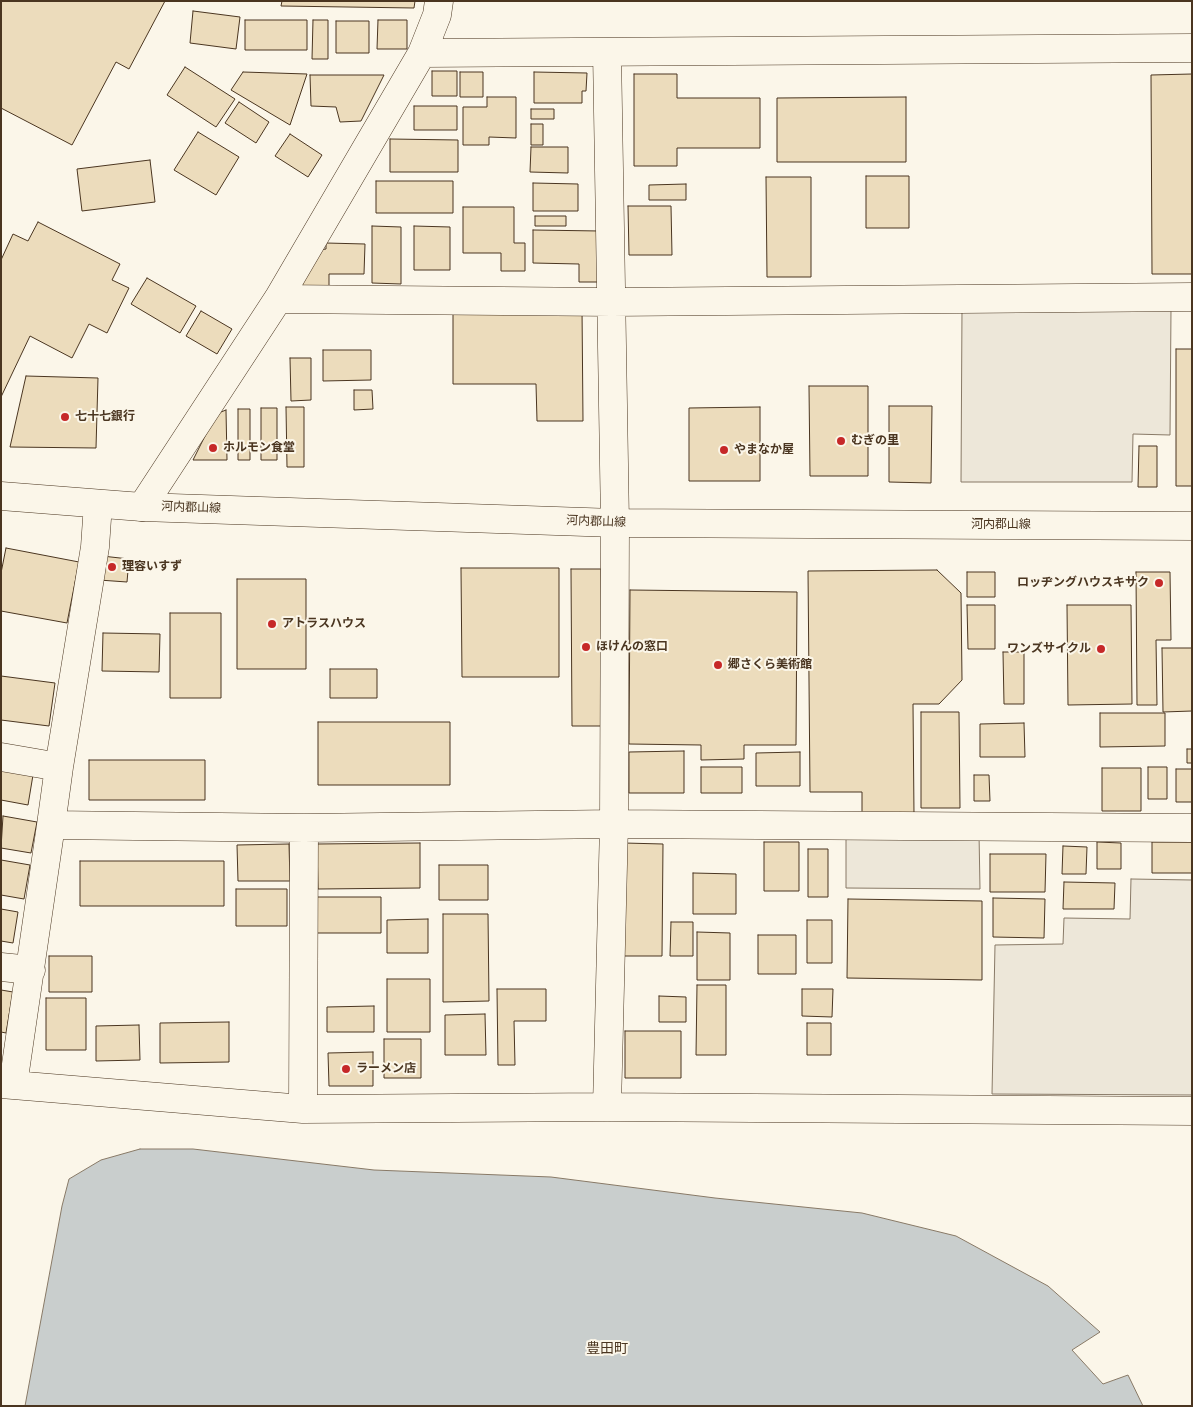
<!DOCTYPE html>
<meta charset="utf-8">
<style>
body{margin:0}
#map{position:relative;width:1193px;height:1407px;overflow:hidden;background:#fbf6e9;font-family:"DejaVu Sans",sans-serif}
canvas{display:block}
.frame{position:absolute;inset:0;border:2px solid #4a3520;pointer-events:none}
</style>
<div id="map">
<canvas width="1193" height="1407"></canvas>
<div class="frame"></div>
</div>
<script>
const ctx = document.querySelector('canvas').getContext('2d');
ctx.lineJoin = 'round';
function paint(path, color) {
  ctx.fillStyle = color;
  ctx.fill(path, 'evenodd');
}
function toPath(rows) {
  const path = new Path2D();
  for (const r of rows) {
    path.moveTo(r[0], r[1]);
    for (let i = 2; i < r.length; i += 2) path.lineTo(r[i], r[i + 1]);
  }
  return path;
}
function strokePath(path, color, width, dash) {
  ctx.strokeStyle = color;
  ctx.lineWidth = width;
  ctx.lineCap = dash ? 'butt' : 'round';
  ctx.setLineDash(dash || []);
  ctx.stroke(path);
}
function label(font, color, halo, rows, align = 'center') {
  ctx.font = font + ' "DejaVu Sans","Noto Sans JP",sans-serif';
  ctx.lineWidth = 4;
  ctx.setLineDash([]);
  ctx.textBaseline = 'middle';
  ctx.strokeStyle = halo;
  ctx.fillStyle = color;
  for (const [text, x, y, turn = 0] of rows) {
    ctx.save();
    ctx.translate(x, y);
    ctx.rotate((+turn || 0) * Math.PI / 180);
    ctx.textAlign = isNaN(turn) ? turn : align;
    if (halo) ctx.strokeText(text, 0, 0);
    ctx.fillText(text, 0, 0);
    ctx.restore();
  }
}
const parking = toPath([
 [962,308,1171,309,1170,435,1133,434,1132,482,961,482,962,308],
 [846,832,979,833,980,889,846,888,846,832],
 [1131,879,1192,880,1192,1095,992,1094,995,945,1063,944,1064,918,1130,919,1131,879]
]);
paint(parking, '#ede7d9');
strokePath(parking, '#887966', 1);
const water = toPath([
 [140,1149,193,1149,374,1170,551,1177,715,1198,862,1213,956,1236,1048,1286,1100,1332,1072,1350,1103,1384,1128,1375,1143,1406,25,1406,62,1206,69,1179,101,1160,140,1149]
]);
paint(water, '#c9cecd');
strokePath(water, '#887966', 1);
const building = toPath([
 [1,1,165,1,129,69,116,62,72,145,1,108,1,1],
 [282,1,415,1,414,8,281,6,282,1],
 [193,11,240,17,236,49,190,43,193,11],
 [245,20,307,20,307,50,245,50,245,20],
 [313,20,328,20,328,59,312,59,313,20],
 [378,20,407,20,407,49,377,49,378,20],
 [336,21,369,21,369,53,336,53,336,21],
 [185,67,235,99,216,127,167,95,185,67],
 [432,71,457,71,457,96,432,96,432,71],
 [243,72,307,74,290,125,231,90,243,72],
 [460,72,483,72,483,97,460,97,460,72],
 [534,72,587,73,586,91,582,91,582,103,534,103,534,72],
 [634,74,677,74,677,98,760,98,760,148,677,148,677,166,634,166,634,74],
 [1192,74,1192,274,1152,274,1151,75,1192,74],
 [310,75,384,75,361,121,340,122,336,107,311,106,310,75],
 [487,97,516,97,516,138,489,137,489,145,463,145,463,107,487,107,487,97],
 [906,97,906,162,777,162,777,98,906,97],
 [239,102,269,122,256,143,225,123,239,102],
 [414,106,457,106,457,130,414,130,414,106],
 [531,109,554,109,554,119,531,119,531,109],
 [531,124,543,124,543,145,531,145,531,124],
 [198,132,239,157,216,195,174,170,198,132],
 [290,134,322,155,308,177,275,156,290,134],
 [390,139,458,140,458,172,390,172,390,139],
 [531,147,568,147,568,173,530,172,531,147],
 [150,160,155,202,82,211,77,169,150,160],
 [866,176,909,176,909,228,866,228,866,176],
 [766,177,811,177,811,277,767,277,766,177],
 [376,181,453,181,453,213,376,213,376,181],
 [533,183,578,184,578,211,533,211,533,183],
 [686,184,686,200,649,200,649,185,686,184],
 [628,206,671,206,672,255,629,255,628,206],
 [463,207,514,207,514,243,525,243,525,271,501,271,501,253,463,253,463,207],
 [535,216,566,216,566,226,535,226,535,216],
 [38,222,120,264,112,280,129,288,107,333,89,324,72,358,30,336,1,397,1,260,13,234,28,241,38,222],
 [372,226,401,227,401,284,372,283,372,226],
 [414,226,450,227,450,270,414,270,414,226],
 [533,230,600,231,600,282,579,282,579,264,533,263,533,230],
 [326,243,365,244,364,274,329,274,329,288,300,288,318,250,326,249,326,243],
 [147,278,196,306,180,333,131,304,147,278],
 [453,308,582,308,583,421,537,421,536,384,453,384,453,308],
 [201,311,232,329,217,354,186,336,201,311],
 [1176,349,1192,349,1192,486,1176,486,1176,349],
 [323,350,371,350,371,380,323,381,323,350],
 [290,358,311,358,311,400,291,401,290,358],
 [26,376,98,378,96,448,10,447,26,376],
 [809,386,868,386,868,476,810,476,809,386],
 [354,390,372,390,373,409,354,410,354,390],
 [889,406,932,406,931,483,889,482,889,406],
 [286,407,304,407,304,467,287,467,286,407],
 [760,407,760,481,689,481,689,408,760,407],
 [261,408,277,408,277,460,261,460,261,408],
 [238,409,250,409,250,460,238,460,238,409],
 [226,410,227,460,193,460,216,414,226,410],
 [1139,446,1157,446,1157,487,1138,487,1139,446],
 [6,548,79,562,67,623,1,611,1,573,6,548],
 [102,556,129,559,127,582,99,580,102,556],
 [461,568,559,568,559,677,462,677,461,568],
 [571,569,601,569,602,726,572,726,571,569],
 [937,570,961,593,962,680,939,704,913,704,914,815,862,815,862,792,810,792,808,571,937,570],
 [967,572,995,572,995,597,967,597,967,572],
 [1136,572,1170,572,1171,640,1156,640,1157,705,1137,705,1136,572],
 [237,579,306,579,306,669,237,669,237,579],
 [630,590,797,592,796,745,744,745,744,759,701,760,701,745,629,744,630,590],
 [967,605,995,605,995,649,968,649,967,605],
 [1067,605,1131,605,1132,704,1068,705,1067,605],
 [170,613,221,613,221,698,170,698,170,613],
 [103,633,160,634,159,672,102,671,103,633],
 [1162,648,1192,648,1192,711,1163,712,1162,648],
 [1003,652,1024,652,1024,704,1004,704,1003,652],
 [330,669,377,669,377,698,330,698,330,669],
 [1,676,55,683,49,726,1,720,1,676],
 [921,712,959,712,960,808,921,808,921,712],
 [1100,713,1165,713,1165,746,1100,747,1100,713],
 [318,722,450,722,450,785,318,785,318,722],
 [1024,723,1025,757,980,757,980,724,1024,723],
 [1187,749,1192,749,1192,763,1187,763,1187,749],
 [684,751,684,793,629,793,629,752,684,751],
 [800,752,800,786,756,786,756,753,800,752],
 [89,760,205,760,205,800,89,800,89,760],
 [701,767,742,767,742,793,701,793,701,767],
 [1148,767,1167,767,1167,799,1148,799,1148,767],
 [1102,768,1141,768,1141,811,1102,811,1102,768],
 [1176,769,1192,769,1192,802,1176,802,1176,769],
 [1,770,33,775,28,805,1,800,1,770],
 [974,775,989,775,990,801,974,801,974,775],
 [3,816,37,822,31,853,1,848,3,816],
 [764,842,799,842,799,891,764,891,764,842],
 [1097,842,1121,843,1121,869,1097,869,1097,842],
 [1152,842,1192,842,1192,873,1152,873,1152,842],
 [420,843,420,888,318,889,317,844,420,843],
 [624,843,663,844,662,956,623,956,624,843],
 [289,844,290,881,238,881,237,845,289,844],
 [1063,846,1087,847,1086,874,1062,874,1063,846],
 [808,849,828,849,828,897,808,897,808,849],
 [990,854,1046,854,1045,892,990,892,990,854],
 [1,860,30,865,24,899,1,895,1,860],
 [80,861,224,861,224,906,80,906,80,861],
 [439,865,488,865,488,900,439,900,439,865],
 [693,873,736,874,736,914,693,914,693,873],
 [1064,882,1115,883,1114,909,1063,909,1064,882],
 [236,889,287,889,287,926,236,926,236,889],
 [317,897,381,897,381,933,317,933,317,897],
 [993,898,1045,899,1044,938,993,937,993,898],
 [848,899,982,901,982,980,847,978,848,899],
 [1,909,18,912,13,943,1,941,1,909],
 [443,914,488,914,489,1001,443,1002,443,914],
 [428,919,428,953,387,953,387,920,428,919],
 [807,920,832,920,832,963,807,963,807,920],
 [671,922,693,922,693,956,670,956,671,922],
 [697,932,730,933,730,980,697,980,697,932],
 [758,935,796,935,796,974,758,974,758,935],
 [49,956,92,956,92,992,49,992,49,956],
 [387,979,430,979,430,1032,387,1032,387,979],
 [697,985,726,985,726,1055,696,1055,697,985],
 [497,989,546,989,546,1021,514,1021,515,1065,498,1065,497,989],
 [802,989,833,989,832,1017,802,1016,802,989],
 [1,990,13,992,6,1033,1,1032,1,990],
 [659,996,686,997,686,1022,659,1022,659,996],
 [46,998,86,998,86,1050,46,1050,46,998],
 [374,1006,374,1032,327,1032,327,1007,374,1006],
 [485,1014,486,1055,445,1055,445,1015,485,1014],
 [229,1022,229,1062,160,1063,160,1023,229,1022],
 [807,1023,831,1023,831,1055,807,1055,807,1023],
 [139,1025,140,1060,96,1061,96,1026,139,1025],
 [625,1031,681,1031,681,1078,625,1078,625,1031],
 [384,1039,421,1039,421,1078,384,1078,384,1039],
 [373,1052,373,1086,329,1086,328,1053,373,1052]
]);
paint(building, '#ecdcbc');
strokePath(building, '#4a3520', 1);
const minor = toPath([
 [607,52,615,523,614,824,607,1107],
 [422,53,1192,48],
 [278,299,612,302,1192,297],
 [142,507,278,299,422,53,437,15,439,1],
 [1,757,59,767,51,825,304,828,614,824,1192,828],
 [59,767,95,547,98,504],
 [1,967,31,970],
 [1,1084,303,1109,607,1107,1192,1111],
 [13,1085,51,825],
 [303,1109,304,828]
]);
const major = toPath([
 [1,496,142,507,615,523,1192,526]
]);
strokePath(minor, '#4a3520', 29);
strokePath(major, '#4a3520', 29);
strokePath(minor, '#fbf6e9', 28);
strokePath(major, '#fbf6e9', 28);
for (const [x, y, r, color] of [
 [65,417,5,"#c62828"],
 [841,441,5,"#c62828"],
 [213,448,5,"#c62828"],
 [724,450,5,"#c62828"],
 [112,567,5,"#c62828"],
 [1159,583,5,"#c62828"],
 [272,624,5,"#c62828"],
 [586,647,5,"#c62828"],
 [1101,649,5,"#c62828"],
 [718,665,5,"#c62828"],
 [346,1069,5,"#c62828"]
]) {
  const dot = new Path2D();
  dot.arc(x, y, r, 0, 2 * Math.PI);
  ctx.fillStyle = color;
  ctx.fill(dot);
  strokePath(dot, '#fbf6e9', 2);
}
label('bold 12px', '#4a3520', '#fbf6e9', [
 ["七十七銀行",75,417],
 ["むぎの里",851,441],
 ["ホルモン食堂",223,448],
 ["やまなか屋",734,450],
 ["理容いすず",122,567],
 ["ロッヂングハウスキサク",1149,583,"right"],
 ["アトラスハウス",282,624],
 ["ほけんの窓口",596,647],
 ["ワンズサイクル",1091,649,"right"],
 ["郷さくら美術館",728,665],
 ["ラーメン店",356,1069]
], 'left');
label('12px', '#4a3520', '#fbf6e9', [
 ["河内郡山線",191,508,2],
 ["河内郡山線",596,522,2],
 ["河内郡山線",1001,525]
]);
label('14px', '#4a3520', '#fbf6e9', [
 ["豊田町",607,1349]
]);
</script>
